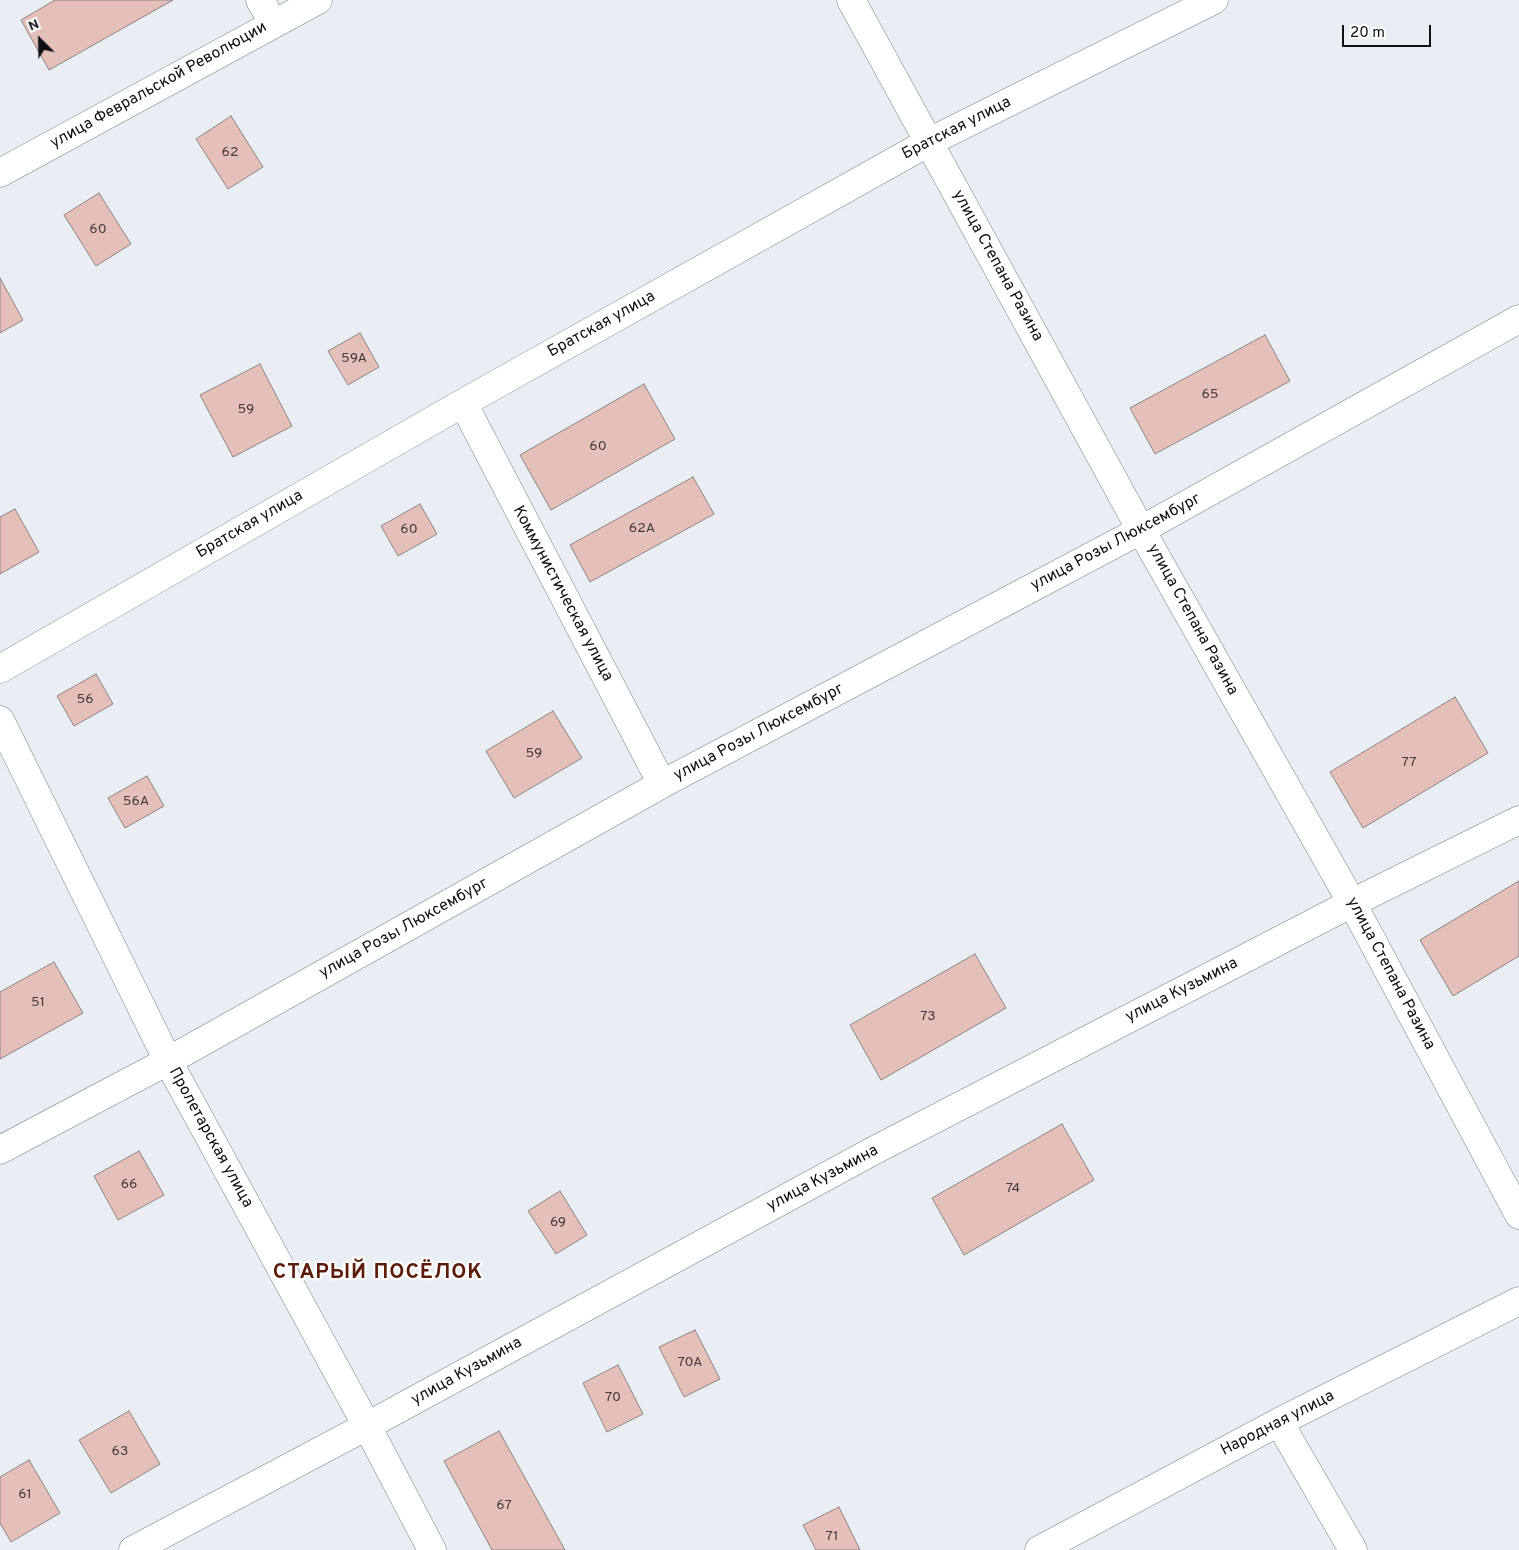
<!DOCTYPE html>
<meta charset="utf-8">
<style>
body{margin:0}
#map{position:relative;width:1519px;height:1550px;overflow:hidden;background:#e8eef4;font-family:Overpass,sans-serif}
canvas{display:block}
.north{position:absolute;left:15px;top:15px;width:50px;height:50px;-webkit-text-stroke:4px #fff;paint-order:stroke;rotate:337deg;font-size:14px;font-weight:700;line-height:20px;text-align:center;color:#0f1012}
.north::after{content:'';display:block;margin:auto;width:18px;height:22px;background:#0f1012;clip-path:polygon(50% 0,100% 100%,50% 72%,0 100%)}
.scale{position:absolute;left:1342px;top:25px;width:89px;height:22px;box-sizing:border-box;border:2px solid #0f1012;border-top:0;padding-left:6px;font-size:15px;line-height:18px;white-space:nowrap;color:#0f1012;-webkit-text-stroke:4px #fff;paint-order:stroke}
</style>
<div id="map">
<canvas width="1519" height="1550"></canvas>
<div class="north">N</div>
<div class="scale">20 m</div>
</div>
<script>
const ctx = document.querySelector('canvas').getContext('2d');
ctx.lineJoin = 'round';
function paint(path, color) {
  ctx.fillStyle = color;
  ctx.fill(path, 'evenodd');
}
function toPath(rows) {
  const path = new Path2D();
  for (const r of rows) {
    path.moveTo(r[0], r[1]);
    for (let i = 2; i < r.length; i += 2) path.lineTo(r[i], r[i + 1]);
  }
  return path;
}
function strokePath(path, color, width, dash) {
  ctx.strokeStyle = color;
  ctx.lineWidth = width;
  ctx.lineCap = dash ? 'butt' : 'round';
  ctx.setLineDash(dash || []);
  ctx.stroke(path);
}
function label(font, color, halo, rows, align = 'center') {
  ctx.font = font + ' Overpass,sans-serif';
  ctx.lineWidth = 4.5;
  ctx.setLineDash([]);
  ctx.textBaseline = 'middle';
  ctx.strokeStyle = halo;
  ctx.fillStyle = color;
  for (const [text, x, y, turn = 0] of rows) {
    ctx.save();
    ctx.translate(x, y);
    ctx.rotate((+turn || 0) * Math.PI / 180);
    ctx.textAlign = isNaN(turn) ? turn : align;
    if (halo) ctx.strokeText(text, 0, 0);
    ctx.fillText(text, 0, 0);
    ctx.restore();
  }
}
const building = toPath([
 [55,0,173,0,49,70,21,20,55,0],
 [231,116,263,167,228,189,196,139,231,116],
 [99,193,131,244,96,266,64,215,99,193],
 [0,278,23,320,0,333,0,278],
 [360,333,379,367,348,385,328,351,360,333],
 [1265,335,1290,381,1155,454,1130,408,1265,335],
 [260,364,292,426,233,457,200,395,260,364],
 [644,384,675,439,551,510,520,455,644,384],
 [693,477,714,514,590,582,570,545,693,477],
 [420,504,437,534,398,556,381,526,420,504],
 [15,509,39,552,0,574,0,517,15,509],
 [96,674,113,704,74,726,57,696,96,674],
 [1455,697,1488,753,1363,828,1330,772,1455,697],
 [553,711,582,758,514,798,486,751,553,711],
 [147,776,164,806,125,828,108,798,147,776],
 [1519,881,1519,956,1453,996,1420,940,1519,881],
 [975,954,1006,1008,881,1080,850,1025,975,954],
 [54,962,83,1013,0,1059,0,992,54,962],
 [1062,1124,1094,1180,964,1255,932,1198,1062,1124],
 [139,1151,164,1195,118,1220,94,1176,139,1151],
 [560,1191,587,1235,556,1254,528,1211,560,1191],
 [695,1330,720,1379,684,1397,659,1347,695,1330],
 [618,1365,643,1414,607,1432,583,1383,618,1365],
 [129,1411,160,1464,111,1493,79,1440,129,1411],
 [499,1431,565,1550,492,1550,444,1461,499,1431],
 [29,1460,60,1513,11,1542,0,1523,0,1477,29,1460],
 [839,1507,860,1550,816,1550,803,1525,839,1507]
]);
paint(building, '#e5bfba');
strokePath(building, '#8c8483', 1);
const minor = toPath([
 [260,0,273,23],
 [851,0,1141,530,1352,903,1519,1215],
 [0,173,318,0],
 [463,403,662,784],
 [0,669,463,403,929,142,1214,0],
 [0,720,168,1061,367,1426,432,1550],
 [0,1150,168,1061,662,784,1141,530,1519,319],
 [1279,1422,1353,1550],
 [133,1550,367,1426,873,1151,1352,903,1519,820],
 [1039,1550,1279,1422,1519,1301]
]);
strokePath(minor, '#7c8186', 29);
strokePath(minor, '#fff', 28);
label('14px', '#443c3c', null, [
 ["62",230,153],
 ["60",98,230],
 ["59А",354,359],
 ["65",1210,395],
 ["59",246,410],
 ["60",598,447],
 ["62А",642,529],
 ["60",409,530],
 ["56",85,700],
 ["59",534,754],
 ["77",1409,763],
 ["56А",136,802],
 ["51",38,1003],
 ["73",928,1017],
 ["66",129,1185],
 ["74",1013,1189],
 ["69",558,1223],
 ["70А",690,1363],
 ["70",613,1398],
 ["63",120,1452],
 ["61",25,1495],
 ["67",504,1506],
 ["71",832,1537]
]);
label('16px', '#0f1012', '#fff', [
 ["улица Февральской Революции",159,86,-29],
 ["Братская улица",957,129,-27],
 ["улица Степана Разина",997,266,61],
 ["Братская улица",602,325,-29],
 ["Братская улица",250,525,-30],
 ["улица Розы Люксембург",1116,543,-28],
 ["Коммунистическая улица",562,594,62],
 ["улица Степана Разина",1192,620,61],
 ["улица Розы Люксембург",759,733,-28],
 ["улица Розы Люксембург",404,929,-29],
 ["улица Степана Разина",1390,974,62],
 ["улица Кузьмина",1182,991,-27],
 ["Пролетарская улица",210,1138,61],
 ["улица Кузьмина",823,1179,-28],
 ["улица Кузьмина",467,1372,-29],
 ["Народная улица",1278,1424,-27]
]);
ctx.letterSpacing = '1px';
label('bold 21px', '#5d1b0a', '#fff', [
 ["СТАРЫЙ ПОСЁЛОК",378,1274]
]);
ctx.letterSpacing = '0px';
</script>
